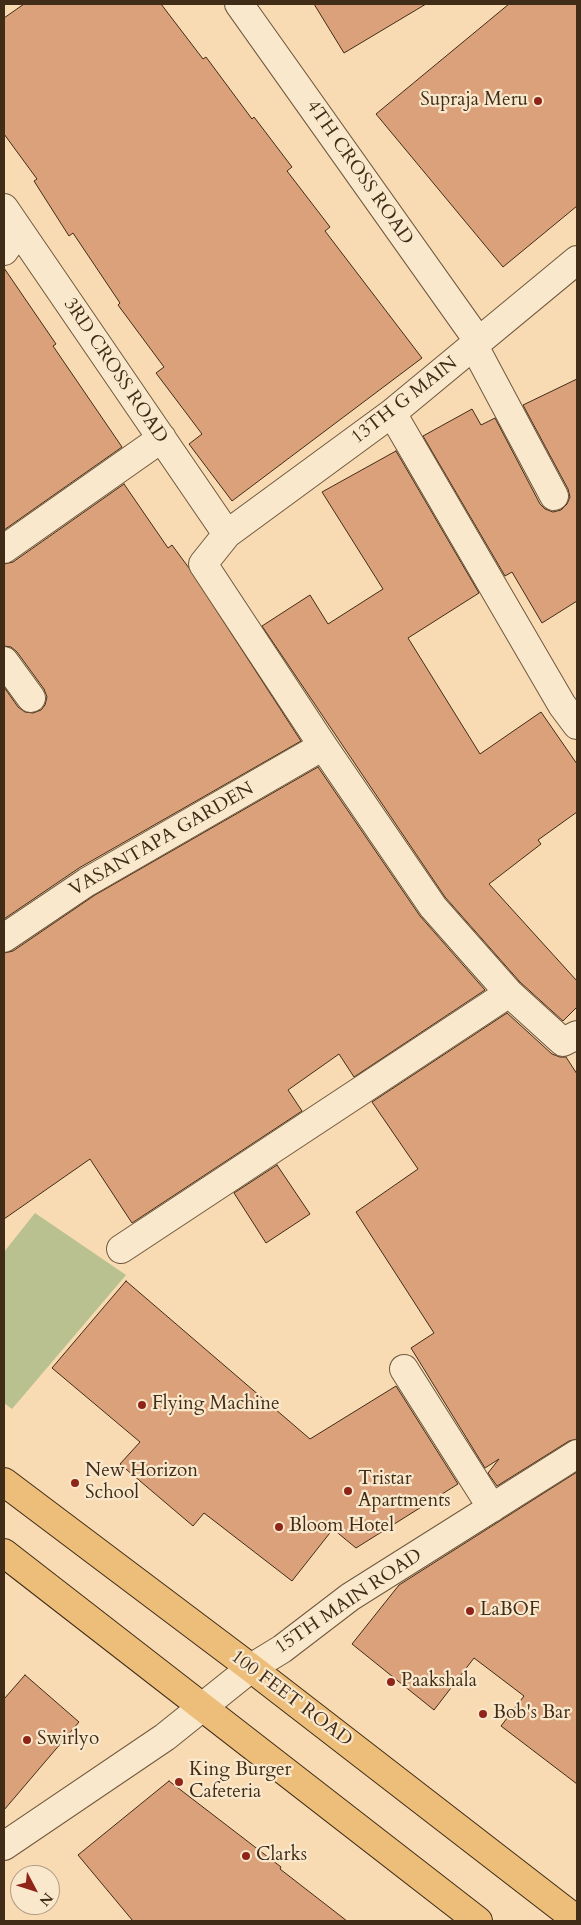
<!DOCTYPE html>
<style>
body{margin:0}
#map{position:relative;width:581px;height:1925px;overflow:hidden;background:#f8dbb2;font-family:Cardo,serif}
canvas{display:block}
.frame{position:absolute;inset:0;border:5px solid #412c18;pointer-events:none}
.north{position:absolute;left:10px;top:1865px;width:50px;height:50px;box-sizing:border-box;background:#fae8cd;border:1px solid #b09d85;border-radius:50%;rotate:130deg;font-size:14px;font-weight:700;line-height:20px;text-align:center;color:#412c18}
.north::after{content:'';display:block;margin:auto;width:18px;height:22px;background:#8f2418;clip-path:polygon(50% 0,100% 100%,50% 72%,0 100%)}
</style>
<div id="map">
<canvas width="581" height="1925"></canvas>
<div class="frame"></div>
<div class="north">N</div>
</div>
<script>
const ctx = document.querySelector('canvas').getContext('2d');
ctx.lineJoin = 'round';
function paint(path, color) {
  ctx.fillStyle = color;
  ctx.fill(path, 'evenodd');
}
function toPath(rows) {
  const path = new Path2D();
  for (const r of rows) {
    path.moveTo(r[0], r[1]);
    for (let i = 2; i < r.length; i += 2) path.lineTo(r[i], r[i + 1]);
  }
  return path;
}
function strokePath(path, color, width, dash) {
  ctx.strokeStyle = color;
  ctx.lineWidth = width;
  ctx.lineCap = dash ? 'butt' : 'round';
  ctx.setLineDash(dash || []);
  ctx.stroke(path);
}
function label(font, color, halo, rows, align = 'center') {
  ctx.font = font + ' Cardo,serif';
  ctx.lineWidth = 4.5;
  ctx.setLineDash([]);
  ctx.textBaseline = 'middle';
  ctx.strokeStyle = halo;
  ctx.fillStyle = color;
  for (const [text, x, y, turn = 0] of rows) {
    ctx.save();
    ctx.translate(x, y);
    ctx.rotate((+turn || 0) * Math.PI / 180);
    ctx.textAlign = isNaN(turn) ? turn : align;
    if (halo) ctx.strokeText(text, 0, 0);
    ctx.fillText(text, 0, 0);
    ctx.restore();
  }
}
paint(toPath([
 [35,1213,126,1275,12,1409,4,1403,4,1252]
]), '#b8c18f');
const building = toPath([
 [24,4,161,4,203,59,206,57,252,119,254,117,292,167,287,171,330,227,325,231,422,358,232,501,189,444,202,434,156,373,164,367,118,305,120,303,73,233,69,236,34,181,37,179,4,134,4,18,24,4],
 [314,4,426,4,344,53,314,4],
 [509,4,577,4,577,206,503,267,376,114,509,4],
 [4,268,56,344,53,346,122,447,4,530,4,268],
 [577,379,577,601,542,623,512,572,505,576,423,436,472,409,481,425,495,418,540,504,545,509,553,512,561,510,567,504,570,497,568,489,523,405,577,379],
 [396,451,479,593,408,638,480,754,541,712,577,764,577,812,538,840,541,844,489,884,577,981,577,1007,563,1021,520,982,445,897,262,626,310,595,328,624,383,589,322,492,396,451],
 [124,484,168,548,172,545,189,568,301,741,79,868,4,919,4,687,18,707,25,712,33,713,41,710,45,705,47,697,44,689,17,652,11,647,4,646,4,564,13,562,124,484],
 [318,767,420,916,485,990,354,1077,339,1054,288,1090,302,1111,132,1223,90,1159,4,1219,4,953,13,951,95,895,318,767],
 [507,1013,552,1054,560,1057,566,1057,577,1074,577,1439,569,1441,497,1486,488,1473,499,1459,485,1468,411,1348,434,1333,356,1212,418,1169,372,1102,507,1013],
 [277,1165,310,1214,266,1243,234,1193,277,1165],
 [126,1281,310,1439,396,1386,458,1484,356,1548,333,1529,292,1581,204,1513,193,1526,120,1464,140,1442,52,1368,126,1281],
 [577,1472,577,1784,501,1726,524,1696,474,1658,434,1710,352,1644,399,1585,577,1472],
 [25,1675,79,1722,4,1810,4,1699,25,1675],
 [169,1781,281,1867,280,1869,347,1921,133,1921,78,1855,169,1781]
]);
paint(building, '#dba17a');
strokePath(building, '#412c18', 1);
const minor = toPath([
 [239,4,479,342],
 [4,208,227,534],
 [4,251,19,230],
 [577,260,392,413,227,534,203,564,323,746,433,907,509,993,563,1042,577,1035],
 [474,346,554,496],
 [392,413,562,705,577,725],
 [4,549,162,438],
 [4,661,31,698],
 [4,938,87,882,323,746],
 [121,1249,509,993],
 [404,1369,492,1508],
 [4,1846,165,1737,251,1668,282,1649,350,1597,577,1454]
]);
const primary = toPath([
 [4,1482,251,1668,577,1920],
 [4,1553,478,1921]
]);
strokePath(minor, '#6f583e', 30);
strokePath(primary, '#412c18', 30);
strokePath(minor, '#fae8cd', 28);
strokePath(primary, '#ecbe79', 28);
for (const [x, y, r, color] of [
 [538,101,5,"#8f2418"],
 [142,1405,5,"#8f2418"],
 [75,1483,5,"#8f2418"],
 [348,1491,5,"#8f2418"],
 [279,1527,5,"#8f2418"],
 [470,1611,5,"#8f2418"],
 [391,1682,5,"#8f2418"],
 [483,1714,5,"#8f2418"],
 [27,1740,5,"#8f2418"],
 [179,1782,5,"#8f2418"],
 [246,1856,5,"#8f2418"]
]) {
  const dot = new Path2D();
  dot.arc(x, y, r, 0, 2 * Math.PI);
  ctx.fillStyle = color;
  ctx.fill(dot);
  strokePath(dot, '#fae8cd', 2);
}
label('19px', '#412c18', '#fae8cd', [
 ["Supraja Meru",528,101,"right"],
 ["Flying Machine",152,1405],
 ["New Horizon",85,1472],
 ["School",85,1494],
 ["Tristar",358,1480],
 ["Apartments",358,1502],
 ["Bloom Hotel",289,1527],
 ["LaBOF",480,1611],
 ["Paakshala",401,1682],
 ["Bob's Bar",493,1714],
 ["Swirlyo",37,1740],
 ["King Burger",189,1771],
 ["Cafeteria",189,1793],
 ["Clarks",256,1856]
], 'left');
label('19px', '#412c18', '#fae8cd', [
 ["4TH CROSS ROAD",359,173,55],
 ["3RD CROSS ROAD",115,371,56],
 ["13TH G MAIN",405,401,-38],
 ["VASANTAPA GARDEN",162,840,-30],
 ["15TH MAIN ROAD",349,1602,-34],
 ["100 FEET ROAD",291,1699,37]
]);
</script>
